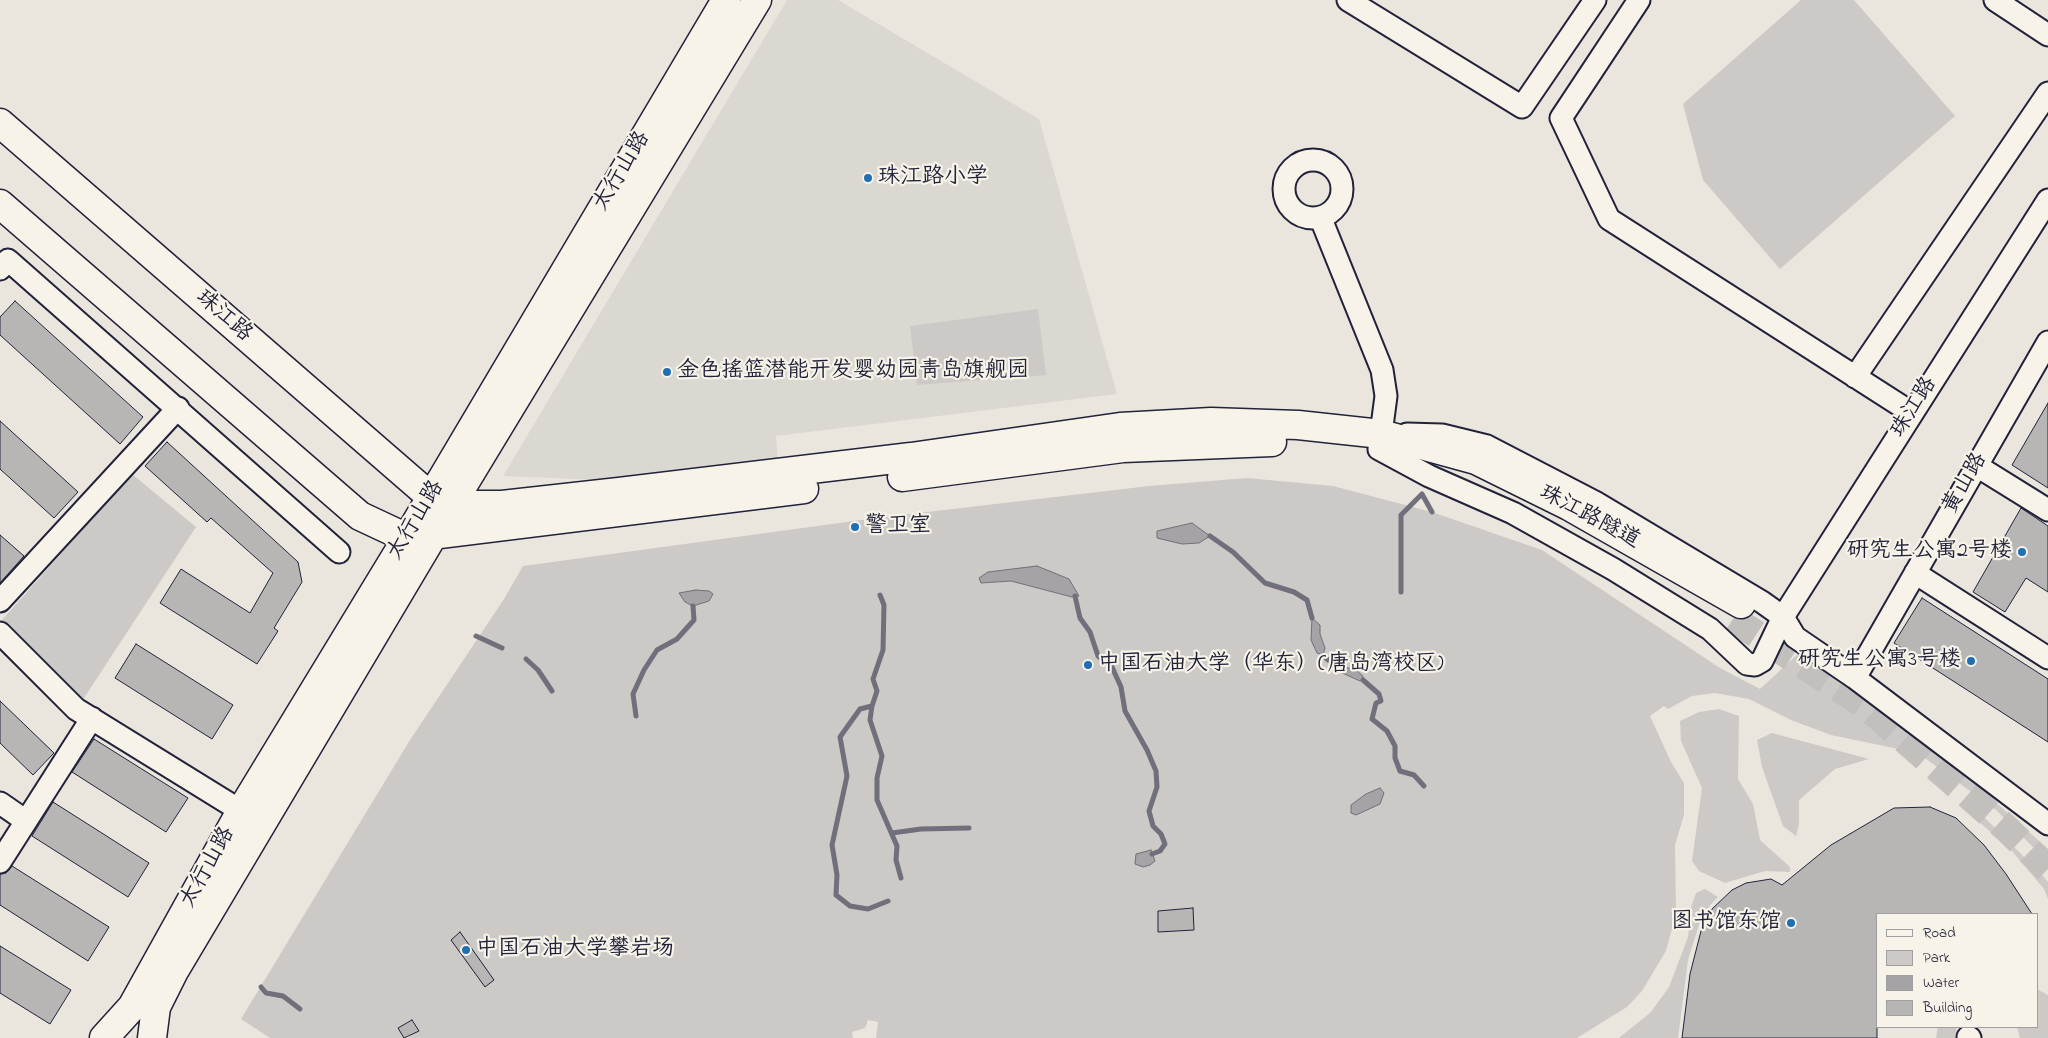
<!DOCTYPE html>
<meta charset="utf-8">
<style>
body{margin:0}
#map{position:relative;width:2048px;height:1038px;overflow:hidden;background:#eae6de;font-family:"Indie Flower",sans-serif}
canvas{display:block}
.legend{position:absolute;left:1876px;top:913px;width:162px;height:115px;box-sizing:border-box;background:#f7f3e8;border:1px solid #a29fa3;margin:0;padding:6px 9px;list-style:none;font-size:15px;color:#22223b}
.legend li{display:flex;align-items:center;gap:10px;height:25px}
.legend b{width:25px;border:1px solid #a29fa3}
</style>
<div id="map">
<canvas width="2048" height="1038"></canvas>
<ul class="legend">
<li><b style="height:6px;background:#f7f3e8"></b>Road</li>
<li><b style="height:14px;background:#cdc9c6"></b>Park</li>
<li><b style="height:14px;background:#a6a3a6"></b>Water</li>
<li><b style="height:14px;background:#b8b6b5"></b>Building</li>
</ul>
</div>
<script>
const ctx = document.querySelector('canvas').getContext('2d');
ctx.lineJoin = 'round';
function paint(path, color) {
  ctx.fillStyle = color;
  ctx.fill(path, 'evenodd');
}
function toPath(rows) {
  const path = new Path2D();
  for (const r of rows) {
    if (r.length === 3) {
      path.moveTo(r[0] + r[2], r[1]);
      path.arc(r[0], r[1], r[2], 0, 2 * Math.PI);
      continue;
    }
    path.moveTo(r[0], r[1]);
    for (let i = 2; i < r.length; i += 2) path.lineTo(r[i], r[i + 1]);
  }
  return path;
}
function strokePath(path, color, width, dash) {
  ctx.strokeStyle = color;
  ctx.lineWidth = width;
  ctx.lineCap = dash ? 'butt' : 'round';
  ctx.setLineDash(dash || []);
  ctx.stroke(path);
}
function label(font, color, halo, rows, align = 'center') {
  ctx.font = font + ' "Indie Flower","LXGW WenKai TC",sans-serif';
  ctx.lineWidth = 4.5;
  ctx.setLineDash([]);
  ctx.textBaseline = 'middle';
  ctx.strokeStyle = halo;
  ctx.fillStyle = color;
  for (const [text, x, y, turn = 0] of rows) {
    ctx.save();
    ctx.translate(x, y);
    ctx.rotate((+turn || 0) * Math.PI / 180);
    ctx.textAlign = isNaN(turn) ? turn : align;
    if (halo) ctx.strokeText(text, 0, 0);
    ctx.fillText(text, 0, 0);
    ctx.restore();
  }
}
paint(toPath([
 [787,0,838,0,1039,119,1117,394,776,436,778,461,601,480,503,476]
]), '#dbd8d2');
paint(toPath([
 [1801,0,1854,0,1955,116,1780,269,1703,180,1683,104],
 [1038,309,1046,375,917,385,910,326],
 [132,474,196,527,82,701,2,620],
 [1247,478,1333,486,1432,512,1542,550,1720,668,1760,689,1800,652,1936,749,2048,849,2048,862,1996,810,1918,753,1831,735,1791,720,1749,699,1715,693,1692,696,1668,709,1664,706,1650,716,1671,762,1684,783,1684,815,1675,845,1676,913,1666,951,1642,991,1627,1007,1577,1038,876,1038,878,1022,868,1020,865,1028,852,1032,853,1038,407,1038,418,1031,412,1021,398,1028,404,1038,270,1038,241,1019,410,740,504,599,523,566,876,518,1149,486],
 [1192,523,1199,528,1157,531],
 [1012,570,1072,597,1011,581,981,583,989,572],
 [1193,908,1194,930,1158,931,1158,911],
 [1719,709,1739,716,1738,779,1753,804,1760,840,1790,867,1790,872,1765,871,1725,883,1699,871,1692,861,1702,788,1681,741,1680,721,1699,712],
 [1772,733,1869,759,1835,769,1799,800,1799,824,1796,836,1783,826,1762,767,1757,740],
 [1968,812,1979,812,2042,875,2048,882,2048,899,2044,889,2012,851],
 [1705,889,1718,897,1711,904,1699,925,1688,960,1678,1038,1619,1038,1651,1012,1669,987,1688,937,1691,907,1696,893],
 [2037,989,2048,995,2048,1038,2020,1038,2017,1027,2037,1027],
 [1938,1027,1957,1027,1955,1038,1936,1038]
]), '#cdc9c6');
const water = toPath([
 [1192,523,1210,536,1199,543,1182,544,1157,538,1157,531,1192,523],
 [1037,566,1069,579,1079,596,1072,597,1011,581,981,583,979,578,988,572,1037,566],
 [696,590,709,591,713,594,709,601,693,606,685,602,679,593,696,590],
 [1312,618,1320,625,1320,634,1325,648,1323,655,1317,653,1311,640,1312,618],
 [1332,658,1337,664,1357,671,1363,676,1363,680,1360,681,1338,671,1330,664,1328,660,1332,658],
 [1380,788,1384,793,1380,804,1356,815,1351,813,1351,805,1366,794,1380,788],
 [1151,850,1155,861,1150,865,1143,867,1135,864,1136,854,1151,850]
]);
paint(water, '#a6a3a6');
strokePath(water, '#716f7b', 1);
strokePath(toPath([
 [1210,536,1233,552,1265,583,1294,592,1307,600,1312,618],
 [1401,592,1401,515,1422,494,1432,512],
 [880,595,884,605,883,650,873,679,877,691,872,706,860,709,840,737,847,776,832,845,837,875,836,895,850,906,868,909,888,901],
 [1075,596,1080,618,1090,632,1098,656,1112,667,1121,687,1125,711,1147,750,1156,771,1157,787,1149,811,1153,826,1161,834,1165,844,1160,851,1152,854],
 [476,636,502,648],
 [1323,655,1328,660],
 [526,659,538,670,552,691],
 [1363,680,1379,694,1381,701,1376,703,1372,719,1387,731,1395,746,1395,758,1400,771,1414,775,1424,786],
 [872,706,870,720,882,756,877,778,877,800,897,846,896,860,901,878],
 [636,716,633,694,644,670,657,650,677,639,694,620,693,606],
 [892,833,921,829,969,828],
 [261,987,266,993,283,996,300,1009]
]), '#716f7b', 5);
const building = toPath([
 [15,301,143,417,120,444,0,335,0,317,15,301],
 [2048,403,2048,488,2012,465,2048,403],
 [0,421,78,492,54,518,0,469,0,421],
 [167,442,298,562,302,582,274,628,278,631,257,664,160,603,181,569,250,613,273,573,211,518,207,522,145,466,167,442],
 [2021,508,2048,526,2048,592,2026,578,2005,612,1973,592,2021,508],
 [0,535,24,556,0,583,0,535],
 [1922,598,2048,679,2048,742,1894,643,1922,598],
 [136,644,233,705,212,739,115,678,136,644],
 [0,701,54,753,33,775,0,743,0,701],
 [94,739,188,798,166,832,72,772,94,739],
 [53,802,149,863,128,897,32,836,53,802],
 [1930,807,1956,818,1984,845,2006,874,2032,914,1877,914,1877,1038,1682,1038,1690,974,1701,931,1712,909,1732,890,1746,883,1771,879,1782,885,1831,845,1894,808,1930,807],
 [12,866,109,927,88,961,0,905,0,874,6,873,12,866],
 [1193,908,1194,930,1158,932,1158,911,1193,908],
 [460,932,494,980,485,987,451,940,460,932],
 [0,946,71,990,50,1024,0,993,0,946],
 [412,1020,419,1031,404,1038,398,1028,412,1020]
]);
paint(building, '#b8b6b5');
strokePath(building, '#22223b', 1);
strokePath(toPath([
 [1733,619,1866,706,2007,829,2048,869]
]), '#c2bfbd', 28, [28, 14]);
const minor = toPath([
 [1348,0,1522,107,1595,0],
 [1639,0,1561,118,1609,219,1912,413],
 [1995,0,2048,35],
 [1313,189,29],
 [1321,219,1382,370,1386,396,1379,449,1429,476,1513,513,1613,569,1710,629,1747,664,1755,665,1762,661,1783,617,2048,200],
 [0,269,8,260,339,552],
 [1855,377,2048,93],
 [1407,434,1442,435,1487,446,1595,502,1762,602,1783,617,1795,637,1855,678,2048,824],
 [1977,466,2048,510],
 [1915,573,2048,658],
 [0,601,178,408],
 [0,633,76,709,241,811],
 [1855,678,2048,342],
 [0,803,26,821],
 [0,862,92,718],
 [1968,1037,1970,1038]
]);
const major = toPath([
 [0,123,431,497,451,505,502,505,619,492,911,457,1120,427,1211,422,1298,425,1381,434,1476,460,1569,506,1741,604],
 [0,204,360,516,407,538,804,489],
 [902,477,1123,448,1272,442],
 [104,1038,132,1007,241,811,407,538,726,0],
 [152,1038,156,1007,174,971,451,505,757,0]
]);
strokePath(minor, '#22223b', 25);
strokePath(major, '#22223b', 31);
strokePath(minor, '#f7f3e8', 21);
strokePath(major, '#f7f3e8', 28);
for (const [x, y, r, color] of [
 [868,178,5,"#1f6fb2"],
 [667,372,5,"#1f6fb2"],
 [855,527,5,"#1f6fb2"],
 [2022,552,5,"#1f6fb2"],
 [1971,661,5,"#1f6fb2"],
 [1088,665,5,"#1f6fb2"],
 [1791,923,5,"#1f6fb2"],
 [466,950,5,"#1f6fb2"]
]) {
  const dot = new Path2D();
  dot.arc(x, y, r, 0, 2 * Math.PI);
  ctx.fillStyle = color;
  ctx.fill(dot);
  strokePath(dot, '#f7f3e8', 2);
}
label('22px', '#22223b', '#f7f3e8', [
 ["太行山路",623,172,-59],
 ["珠江路",223,317,41],
 ["珠江路",1915,408,-58],
 ["黄山路",1966,484,-60],
 ["珠江路隧道",1589,518,28],
 ["太行山路",417,521,-59],
 ["太行山路",209,868,-61]
]);
label('22px', '#22223b', '#f7f3e8', [
 ["珠江路小学",878,178],
 ["金色摇篮潜能开发婴幼园青岛旗舰园",677,372],
 ["警卫室",865,527],
 ["研究生公寓2号楼",2012,552,"right"],
 ["研究生公寓3号楼",1961,661,"right"],
 ["中国石油大学（华东）(唐岛湾校区)",1098,665],
 ["图书馆东馆",1781,923,"right"],
 ["中国石油大学攀岩场",476,950]
], 'left');
</script>
